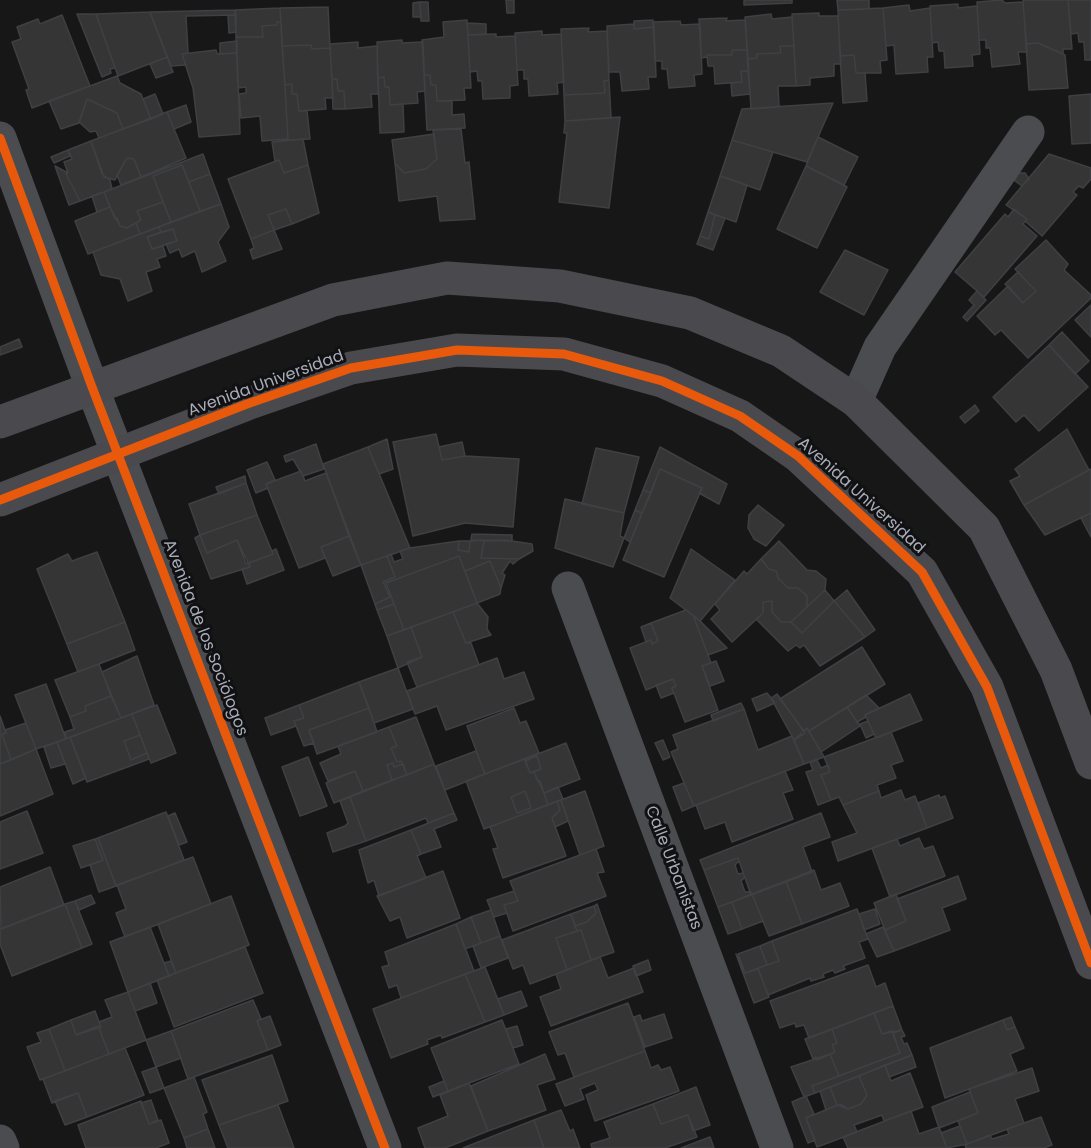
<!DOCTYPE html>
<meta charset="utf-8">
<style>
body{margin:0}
canvas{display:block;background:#171717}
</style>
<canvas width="1091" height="1148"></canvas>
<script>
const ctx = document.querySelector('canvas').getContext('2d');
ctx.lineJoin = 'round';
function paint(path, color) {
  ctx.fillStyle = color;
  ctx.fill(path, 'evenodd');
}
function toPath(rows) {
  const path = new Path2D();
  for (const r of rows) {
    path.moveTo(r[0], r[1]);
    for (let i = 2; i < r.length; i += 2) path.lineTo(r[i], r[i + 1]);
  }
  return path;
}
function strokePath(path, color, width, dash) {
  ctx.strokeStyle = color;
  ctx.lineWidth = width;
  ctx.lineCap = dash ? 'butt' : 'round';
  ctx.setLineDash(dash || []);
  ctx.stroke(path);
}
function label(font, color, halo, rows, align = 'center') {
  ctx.font = font + ' Poppins,sans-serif';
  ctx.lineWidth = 6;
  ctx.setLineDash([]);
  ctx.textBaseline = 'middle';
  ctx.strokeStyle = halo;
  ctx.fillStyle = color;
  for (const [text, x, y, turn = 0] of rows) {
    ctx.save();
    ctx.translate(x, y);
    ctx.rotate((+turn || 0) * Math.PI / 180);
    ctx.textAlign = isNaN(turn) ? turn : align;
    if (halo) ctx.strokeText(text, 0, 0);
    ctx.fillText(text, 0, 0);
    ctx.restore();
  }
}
const building = toPath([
 [506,0,514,0,514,13,507,13,506,0],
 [744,0,792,0,792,3,744,5,744,0],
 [837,0,869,0,869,9,838,10,837,0],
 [1002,0,1005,3,1023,2,1027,52,1018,52,1020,64,992,67,990,48,986,48,986,40,979,40,977,2,1002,0],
 [1023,0,1068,0,1072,49,1063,49,1063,54,1038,43,1026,44,1023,0],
 [1068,0,1091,0,1091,60,1085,60,1084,42,1079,42,1078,33,1071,34,1068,0],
 [420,2,421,17,413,17,413,3,420,2],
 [420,2,428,2,429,21,421,21,420,2],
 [958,4,958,8,977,6,980,54,972,55,973,66,945,68,944,51,939,51,938,42,932,43,930,6,958,4],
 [909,5,910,11,930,8,933,57,927,57,928,72,896,74,894,45,886,46,883,8,909,5],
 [328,7,330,48,312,49,311,45,282,46,280,8,328,7],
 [280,8,281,22,277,22,277,25,262,26,263,37,236,37,235,10,280,8],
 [883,8,887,60,880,61,881,73,856,73,854,55,840,56,838,10,883,8],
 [235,10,236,15,186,16,188,53,182,54,186,65,171,66,150,12,235,10],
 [150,12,167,57,118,76,96,14,150,12],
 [819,13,819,16,838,16,841,64,834,64,834,76,810,78,810,85,796,86,792,14,819,13],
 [77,14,96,14,115,68,110,69,111,73,102,77,77,14],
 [771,14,772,19,792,17,794,46,780,46,781,53,757,54,757,58,748,59,745,17,771,14],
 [62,15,90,86,32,108,26,90,29,89,12,42,21,39,17,27,38,19,40,24,62,15],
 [228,15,236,15,236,32,229,33,228,15],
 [727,18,726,21,745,20,747,50,732,50,732,55,707,55,707,57,701,58,699,19,727,18],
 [467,20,471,88,464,88,465,100,437,101,436,85,431,85,430,75,424,75,422,40,444,37,443,22,467,20],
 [653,20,654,27,634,29,634,21,653,20],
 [680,21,681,25,700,24,702,74,694,75,695,86,669,88,667,69,662,69,662,61,655,61,653,22,680,21],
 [277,22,281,22,288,139,262,141,260,116,241,118,239,94,246,93,246,87,238,88,236,37,263,37,262,26,277,25,277,22],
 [467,23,486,24,486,34,468,35,467,23],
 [634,24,634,29,654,27,656,77,648,77,649,89,622,91,620,72,609,72,607,26,634,24],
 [589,28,588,32,607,31,609,80,604,81,605,93,564,95,561,29,589,28],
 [542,31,542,35,561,34,564,82,557,83,558,94,529,96,528,79,524,79,524,70,517,70,515,33,542,31],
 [496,34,496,37,515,36,518,85,510,86,510,98,483,99,482,81,478,81,477,71,470,72,468,35,496,34],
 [402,40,402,43,423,42,425,91,417,92,418,103,390,105,389,87,385,87,384,77,378,78,377,42,402,40],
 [237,41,237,53,220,54,220,43,237,41],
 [358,42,358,48,377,46,378,94,371,94,372,107,345,109,344,91,338,91,337,79,332,79,330,44,358,42],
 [1038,43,1065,55,1068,88,1029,90,1026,44,1038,43],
 [311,45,312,49,330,48,333,98,325,98,326,109,299,111,297,94,292,94,292,84,285,85,282,46,311,45],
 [780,46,794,46,796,86,778,86,779,107,751,109,748,59,757,58,757,54,781,53,780,46],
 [216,50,217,54,237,53,240,134,199,137,193,88,182,54,216,50],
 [732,50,747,50,748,71,741,71,742,82,715,84,714,66,708,66,707,55,732,55,732,50],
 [854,55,856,73,865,73,867,101,843,103,840,56,854,55],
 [167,57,173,72,156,78,150,64,167,57],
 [741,71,748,71,750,94,732,96,731,83,742,82,741,71],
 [424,75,430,75,431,85,436,85,437,101,452,101,452,115,464,114,465,128,427,130,424,75],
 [117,76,120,83,141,94,151,119,123,129,117,113,87,99,79,123,61,129,49,101,117,76],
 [384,77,385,87,389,87,390,105,403,104,404,132,380,133,378,78,384,77],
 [332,79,337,79,338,91,344,91,345,109,333,109,332,79],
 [609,80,611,118,565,121,564,95,605,93,604,81,609,80],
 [292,84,292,94,297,94,299,111,307,111,310,139,288,140,285,85,292,84],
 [155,94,163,114,151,119,143,99,155,94],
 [1091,94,1091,143,1072,144,1069,96,1091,94],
 [87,99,117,113,123,129,99,138,96,131,90,132,79,122,87,99],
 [833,103,807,162,732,140,742,109,833,103],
 [186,105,191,122,174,129,167,112,186,105],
 [167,112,186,158,141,177,134,159,127,158,115,180,104,177,91,141,167,112],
 [620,117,609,208,559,202,567,133,564,133,565,121,620,117],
 [461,129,465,163,469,162,475,219,440,221,437,196,399,201,395,163,404,173,426,169,437,159,433,130,461,129],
 [434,134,437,159,426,169,404,173,395,163,392,140,434,134],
 [818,137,858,157,844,185,806,166,818,137],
 [303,139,308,165,284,173,279,160,275,161,272,142,303,139],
 [732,140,773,152,760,190,720,176,732,140],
 [91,141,102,174,110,180,112,189,80,201,66,174,68,173,64,162,72,159,68,150,91,141],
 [68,150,70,156,54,163,51,157,68,150],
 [203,154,210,174,189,182,182,165,153,176,163,202,137,211,141,220,127,228,120,226,117,218,115,219,104,192,203,154],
 [1049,154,1091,168,1091,179,1083,188,1079,186,1073,192,1077,195,1042,236,1025,221,1027,219,1006,205,1049,154],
 [127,158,134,159,141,177,121,185,117,175,127,158],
 [279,160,284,173,308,165,319,213,292,224,286,209,268,215,274,230,251,239,228,179,279,160],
 [182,165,200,211,171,222,153,176,182,165],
 [55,166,68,173,66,174,80,201,69,205,55,166],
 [806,166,847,187,817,248,777,229,806,166],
 [1018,173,1025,173,1029,179,1022,186,1015,181,1018,173],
 [210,174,221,204,200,211,189,182,210,174],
 [720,176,747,185,736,222,708,212,720,176],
 [104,192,110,207,97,212,92,196,104,192],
 [163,202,171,222,140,234,136,223,141,220,137,211,163,202],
 [221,204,229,227,218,242,226,261,202,272,195,251,182,257,179,249,170,253,166,244,177,241,173,229,161,232,159,227,221,204],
 [110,207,120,226,127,228,136,223,140,234,88,254,75,221,110,207],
 [286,209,292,224,274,230,268,215,286,209],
 [1014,209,1027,219,1023,224,1037,236,984,297,955,272,1005,214,1008,217,1014,209],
 [708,212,715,215,709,239,700,236,708,212],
 [715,215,725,218,713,250,697,244,700,236,709,239,715,215],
 [159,227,161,232,147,237,152,249,163,246,166,256,157,259,160,267,146,272,152,291,128,301,120,279,101,275,93,252,159,227],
 [173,229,177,241,152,249,147,237,173,229],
 [274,230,282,249,253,259,250,250,254,248,251,239,274,230],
 [1046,240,1068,264,1064,270,1091,295,1091,298,1028,358,1001,330,995,335,977,316,1008,286,1023,303,1036,291,1015,269,1046,240],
 [845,250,888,270,864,315,820,292,845,250],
 [1018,272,1036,291,1023,303,1005,284,1018,272],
 [977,291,986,300,967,321,963,317,974,305,969,300,977,291],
 [1091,305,1091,337,1075,320,1091,305],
 [1062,332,1089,361,1075,374,1049,345,1062,332],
 [19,339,22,347,0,355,0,347,19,339],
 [1049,345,1088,387,1039,431,1024,415,1016,422,993,397,1049,345],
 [975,405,979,411,965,423,960,417,975,405],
 [1067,429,1089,470,1024,505,1010,481,1020,476,1015,469,1067,429],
 [436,434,442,460,465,456,519,459,513,527,465,523,413,536,393,442,436,434],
 [387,439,393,469,379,474,368,447,387,439],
 [462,442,465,456,442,460,439,447,462,442],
 [316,444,324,469,303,476,293,459,286,462,284,456,316,444],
 [368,447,410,548,361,565,323,464,368,447],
 [660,447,727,484,719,504,699,493,702,488,660,469,651,493,643,490,660,447],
 [596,448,639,457,624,513,582,504,596,448],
 [267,462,275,480,266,484,268,488,256,493,247,470,267,462],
 [660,469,702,488,664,577,623,560,660,469],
 [1091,469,1091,513,1045,535,1024,505,1091,469],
 [301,471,305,481,326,473,349,536,321,547,325,558,299,568,266,484,301,471],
 [245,476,246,483,219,494,216,487,245,476],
 [246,483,257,515,200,535,189,504,246,483],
 [643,490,651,493,642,513,635,510,643,490],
 [565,499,624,513,620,536,624,538,613,567,555,548,565,499],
 [758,505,784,525,766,546,754,539,748,528,749,515,758,505],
 [635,510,642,513,630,542,624,538,635,510],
 [1091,513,1091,537,1081,518,1091,513],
 [257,515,273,554,246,564,237,540,207,553,200,535,257,515],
 [472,534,512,535,512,541,471,540,472,534],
 [200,535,207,553,237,540,250,567,211,579,195,538,200,535],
 [349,536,361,565,333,576,321,547,349,536],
 [480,540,484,541,481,558,519,559,513,564,510,561,502,573,505,575,501,588,490,561,465,571,459,556,386,583,394,604,377,610,375,604,390,597,383,582,395,577,387,556,391,554,394,562,403,559,400,551,410,548,459,541,458,550,469,552,470,541,480,540],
 [505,540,532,544,533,551,519,559,481,558,484,541,505,540],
 [459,541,470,541,469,552,458,550,459,541],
 [779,541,807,570,816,571,826,579,825,590,807,607,807,596,798,588,788,588,778,578,776,571,769,569,761,559,779,541],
 [276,549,284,570,247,584,242,569,250,567,249,563,273,554,272,551,276,549],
 [691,549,735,580,700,621,670,598,691,549],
 [97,552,125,622,67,644,37,569,68,554,72,561,97,552],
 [387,556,395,577,383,582,390,597,375,604,361,565,387,556],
 [459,556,477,603,404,630,386,583,459,556],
 [761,559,769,569,776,571,778,578,788,588,798,588,807,596,807,607,791,622,781,622,772,612,772,601,763,602,763,613,732,642,711,619,720,610,715,604,744,571,747,574,761,559],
 [490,561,501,588,500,594,477,603,465,571,490,561],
 [825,590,834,601,802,633,791,622,825,590],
 [847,590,875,630,865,637,834,601,847,590],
 [772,601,772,612,781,622,791,622,802,633,834,601,865,637,820,666,804,645,800,648,796,645,788,651,756,619,763,613,763,602,772,601],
 [477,603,488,617,487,629,491,635,466,643,453,612,477,603],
 [394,604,404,630,387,636,377,610,394,604],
 [686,610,693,615,711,663,702,666,718,710,685,722,672,688,676,686,673,679,646,690,630,648,651,640,652,644,658,641,651,623,686,610],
 [453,612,466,643,471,643,479,665,417,687,407,662,422,657,411,627,453,612],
 [693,615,700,621,727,648,708,655,693,615],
 [125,622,135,650,78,672,67,644,125,622],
 [651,623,658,641,652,644,651,640,646,642,641,627,651,623],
 [411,627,422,657,398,668,387,636,411,627],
 [862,647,885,684,809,731,807,728,804,731,780,699,862,647],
 [137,656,154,705,121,718,102,672,137,656],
 [497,658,504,679,524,672,534,699,446,730,437,706,415,714,407,691,497,658],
 [716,661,724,681,710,686,702,666,716,661],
 [99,664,111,696,85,706,86,711,70,717,55,680,99,664],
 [398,668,413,709,374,723,359,682,398,668],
 [673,679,676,686,672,688,674,693,661,698,656,685,673,679],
 [359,682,369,708,309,730,314,743,304,746,294,721,304,718,299,705,359,682],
 [46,684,66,739,36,749,15,695,46,684],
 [767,693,775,703,757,711,752,699,767,693],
 [777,694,805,733,794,740,771,698,777,694],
 [910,694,922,720,876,738,865,715,910,694],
 [866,695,879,708,865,715,866,717,857,722,847,707,866,695],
 [111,696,121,718,66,739,65,732,74,729,70,717,86,711,85,706,111,696],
 [741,703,744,709,713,721,711,715,741,703],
 [157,705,176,753,151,763,132,714,157,705],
 [299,705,304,718,294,721,296,726,271,735,265,718,299,705],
 [847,707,860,726,821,752,809,731,847,707],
 [369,708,377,732,317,754,309,730,369,708],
 [514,708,520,723,526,721,539,753,485,774,467,726,514,708],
 [744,709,758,750,792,736,804,764,694,806,671,752,678,749,673,735,744,709],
 [132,714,140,735,124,741,131,760,147,753,149,759,87,782,70,737,132,714],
 [0,716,6,733,2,734,11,760,0,764,0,716],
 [416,717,434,764,407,775,401,761,397,762,391,748,397,746,389,727,416,717],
 [868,721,874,734,866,738,860,724,868,721],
 [26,723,36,749,11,760,2,734,6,733,5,730,26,723],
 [389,727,397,746,391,748,397,762,401,761,403,764,394,767,393,763,387,765,392,780,363,791,355,771,328,781,320,763,341,754,338,746,389,727],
 [807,728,824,757,804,764,794,740,807,728],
 [891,732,903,761,891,765,896,778,877,785,879,791,843,805,839,797,831,800,821,775,830,772,824,757,891,732],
 [140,735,147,753,131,760,124,741,140,735],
 [70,737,86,778,73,784,57,742,70,737],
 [663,740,670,757,663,760,655,743,663,740],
 [57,742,65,764,51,768,44,747,57,742],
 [566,743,580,779,544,793,534,772,541,769,537,756,525,761,525,759,566,743],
 [36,749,53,794,0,816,0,764,36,749],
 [476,751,485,774,445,790,436,766,476,751],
 [537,756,541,769,530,773,525,761,537,756],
 [308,757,327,806,300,816,282,767,308,757],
 [525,759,530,773,534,772,538,782,540,781,548,805,484,829,466,781,525,759],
 [525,791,531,808,517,813,511,797,525,791],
 [817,760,821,768,828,765,830,772,821,775,831,800,818,805,806,772,813,770,810,762,817,760],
 [393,763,394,767,403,764,407,775,392,780,387,765,393,763],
 [434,764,454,813,428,823,426,818,366,841,350,797,434,764],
 [355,771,363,791,334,803,326,783,355,771],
 [785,771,793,790,783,793,793,819,732,842,725,822,705,829,696,805,785,771],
 [684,783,694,806,682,811,673,787,684,783],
 [558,787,563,799,548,805,544,793,558,787],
 [901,790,905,800,915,796,927,828,838,861,832,842,857,833,843,805,879,791,881,798,901,790],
 [525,791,531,808,517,813,511,797,525,791],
 [585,791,604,846,580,855,561,800,585,791],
 [939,795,940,798,945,796,953,818,927,828,918,803,939,795],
 [350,797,366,841,333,852,327,833,345,826,348,823,340,801,350,797],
 [561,800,568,821,555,827,552,818,560,810,557,801,561,800],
 [557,801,560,810,552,818,566,856,503,878,493,849,498,848,490,827,557,801],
 [27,811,43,853,0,869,0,822,27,811],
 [166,812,184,860,116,886,98,838,166,812],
 [175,813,187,842,179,845,168,816,175,813],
 [454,813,457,820,434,829,441,847,421,854,411,830,454,813],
 [821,813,830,837,803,847,812,872,751,895,738,858,704,870,700,860,821,813],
 [411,830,421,854,417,856,426,878,379,896,374,880,368,883,359,850,411,830],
 [98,838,116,886,99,892,90,865,103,860,95,839,98,838],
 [919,838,924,849,933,846,945,876,890,897,872,848,897,839,900,846,919,838],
 [95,839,103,860,81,868,73,846,95,839],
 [596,849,604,872,597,873,606,896,513,931,504,905,518,901,510,881,596,849],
 [193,857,211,904,125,937,116,913,126,909,117,885,193,857],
 [738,858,739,861,735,865,738,874,743,873,745,877,741,881,745,892,751,892,751,895,718,907,704,870,738,858],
 [50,867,64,905,1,929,0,887,50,867],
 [814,870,821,890,840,883,849,906,802,924,786,881,814,870],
 [443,871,460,918,407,938,400,917,390,921,377,896,443,871],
 [958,876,966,899,942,908,950,930,894,951,885,930,906,921,897,899,958,876],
 [786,881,802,924,769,936,752,894,786,881],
 [514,891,518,901,504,905,507,913,494,917,487,900,514,891],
 [752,894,763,921,742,929,732,902,752,894],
 [896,894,906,921,885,930,874,903,896,894],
 [91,895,95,903,79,910,75,901,91,895],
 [231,896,249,945,176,973,158,924,231,896],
 [75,901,92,944,82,948,65,904,75,901],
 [732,902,742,929,728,934,718,907,732,902],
 [65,904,82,948,12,976,0,944,0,929,65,904],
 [597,904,614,952,591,960,581,930,577,931,575,926,587,922,596,913,594,906,597,904],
 [594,906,596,913,587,922,575,926,571,914,594,906],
 [857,909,868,939,859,942,865,958,843,966,845,969,835,973,833,970,823,974,824,977,811,981,810,978,768,995,758,968,779,961,772,941,857,909],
 [875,909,880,924,864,930,859,914,875,909],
 [491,910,500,936,481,943,471,917,491,910],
 [571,914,577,931,556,938,567,970,530,984,523,965,513,969,502,940,571,914],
 [471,917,481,943,465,949,456,924,471,917],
 [456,924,474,971,401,998,397,985,389,988,382,967,389,965,385,952,456,924],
 [150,927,169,976,128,992,110,942,150,927],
 [883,927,894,951,877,957,866,934,883,927],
 [581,930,591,960,567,970,556,938,581,930],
 [500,936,508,958,481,968,473,946,500,936],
 [772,941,779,961,767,965,760,946,772,941],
 [760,946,767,965,745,973,738,954,760,946],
 [245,947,263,993,174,1027,157,980,245,947],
 [736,954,745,973,758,969,769,997,754,1003,736,954],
 [600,957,608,978,634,968,643,992,551,1026,540,997,561,989,556,974,600,957],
 [648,960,651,970,636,976,633,966,648,960],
 [171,961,176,973,169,976,164,963,171,961],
 [868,965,876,987,885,983,893,1006,809,1038,804,1025,796,1027,795,1023,780,1028,770,1001,868,965],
 [485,967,504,1015,485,1022,465,974,485,967],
 [465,974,485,1022,442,1038,441,1035,427,1040,428,1044,391,1058,373,1009,465,974],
 [150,983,157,1003,135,1011,128,992,150,983],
 [521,991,527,1006,504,1015,498,999,521,991],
 [128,992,146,1040,109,1054,99,1028,101,1027,99,1022,112,1017,105,1000,128,992],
 [253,1000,261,1019,257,1021,268,1050,188,1079,171,1031,253,1000],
 [628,1003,645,1051,574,1077,565,1053,558,1055,549,1032,628,1003],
 [893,1006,902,1030,882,1034,874,1013,893,1006],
 [95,1011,101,1027,76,1035,71,1020,95,1011],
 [874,1013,882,1034,892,1031,900,1053,839,1076,830,1054,835,1052,832,1045,837,1043,832,1029,874,1013],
 [664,1014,672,1038,645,1047,634,1017,640,1015,642,1021,664,1014],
 [270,1016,281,1045,268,1050,257,1021,270,1016],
 [1011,1017,1015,1027,1007,1030,1003,1020,1011,1017],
 [71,1020,76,1035,98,1026,109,1054,65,1071,49,1029,71,1020],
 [502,1020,519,1064,448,1091,431,1048,502,1020],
 [1003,1020,1007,1030,1015,1027,1024,1048,1010,1054,1017,1071,945,1098,930,1048,1003,1020],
 [517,1026,523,1045,513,1048,506,1029,517,1026],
 [49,1029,65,1071,40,1080,27,1047,41,1042,37,1033,49,1029],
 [832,1029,837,1043,832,1045,835,1052,817,1060,816,1057,813,1059,805,1039,832,1029],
 [902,1030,905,1036,901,1037,904,1044,907,1043,912,1055,815,1093,812,1086,900,1053,893,1033,902,1030],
 [171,1031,181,1058,156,1067,146,1040,171,1031],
 [125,1048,144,1095,87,1117,78,1093,52,1103,43,1079,125,1048],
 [645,1051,651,1068,658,1065,661,1070,670,1067,679,1091,595,1121,586,1095,598,1090,595,1083,580,1089,584,1099,565,1106,556,1084,645,1051],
 [545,1054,555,1079,537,1085,546,1110,488,1131,471,1086,545,1054],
 [830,1054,839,1076,812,1086,815,1093,804,1097,791,1067,830,1054],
 [272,1055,288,1101,219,1125,202,1080,272,1055],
 [912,1055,916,1067,889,1077,885,1065,912,1055],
 [885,1065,891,1081,910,1073,923,1107,884,1121,882,1115,854,1125,857,1132,817,1147,806,1118,840,1104,848,1109,861,1104,867,1095,859,1076,885,1065],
 [156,1067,164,1088,150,1093,142,1072,156,1067],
 [1032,1068,1039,1091,1015,1099,1024,1123,967,1144,958,1121,978,1113,969,1089,1032,1068],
 [859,1076,867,1095,861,1104,848,1109,837,1105,830,1087,859,1076],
 [194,1077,207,1112,203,1114,208,1129,184,1138,164,1088,194,1077],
 [444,1081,448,1091,433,1097,429,1087,444,1081],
 [469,1083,488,1131,445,1148,425,1148,418,1128,448,1116,440,1095,469,1083],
 [696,1087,710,1125,693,1131,688,1115,661,1124,653,1104,696,1087],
 [830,1087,837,1105,826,1110,820,1091,830,1087],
 [970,1092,978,1113,939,1128,932,1107,970,1092],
 [78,1093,87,1117,65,1125,55,1101,78,1093],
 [806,1096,814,1114,806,1118,815,1140,808,1143,792,1102,806,1096],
 [151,1100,158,1120,149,1124,141,1103,151,1100],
 [141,1101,149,1124,161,1120,169,1143,156,1148,86,1148,78,1125,141,1101],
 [653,1104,661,1124,688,1115,697,1137,665,1148,592,1148,591,1144,610,1138,604,1122,653,1104],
 [278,1105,294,1148,228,1148,219,1125,278,1105],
 [561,1110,570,1131,573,1129,580,1148,544,1148,534,1120,561,1110],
 [911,1111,919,1134,939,1127,947,1148,848,1148,843,1137,911,1111],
 [1041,1117,1052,1145,1044,1148,966,1148,965,1145,990,1135,992,1139,1009,1134,1007,1129,1041,1117],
 [534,1120,544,1148,463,1148,534,1120],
 [960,1126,967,1144,947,1148,941,1133,960,1126],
 [208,1129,215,1148,187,1148,184,1138,208,1129],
 [710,1137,714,1148,681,1148,710,1137]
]);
paint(building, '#353536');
strokePath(building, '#3f4043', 1.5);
strokePath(toPath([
 [0,138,92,387,385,1148],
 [856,401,880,347,1028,132],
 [568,588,777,1148],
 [0,1141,3,1148]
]), '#4b4c50', 33);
strokePath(toPath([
 [0,422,333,300,447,278,560,286,690,313,781,351,856,401,984,528,1056,670,1091,763],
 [0,500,247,404,351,368,457,350,564,354,662,381,740,416,798,456,922,572,987,687,1091,963]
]), '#4a4a4e', 33);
strokePath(toPath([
 [0,138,92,387,385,1148],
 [0,500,247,404,351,368,457,350,564,354,662,381,740,416,798,456,922,572,987,687,1091,963]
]), '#e8590c', 9);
label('16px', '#a8adb8', '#111113', [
 ["Avenida Universidad",266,384,-20],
 ["Avenida Universidad",861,496,42],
 ["Avenida de los Sociólogos",205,638,69],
 ["Calle Urbanistas",673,868,69]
]);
</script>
